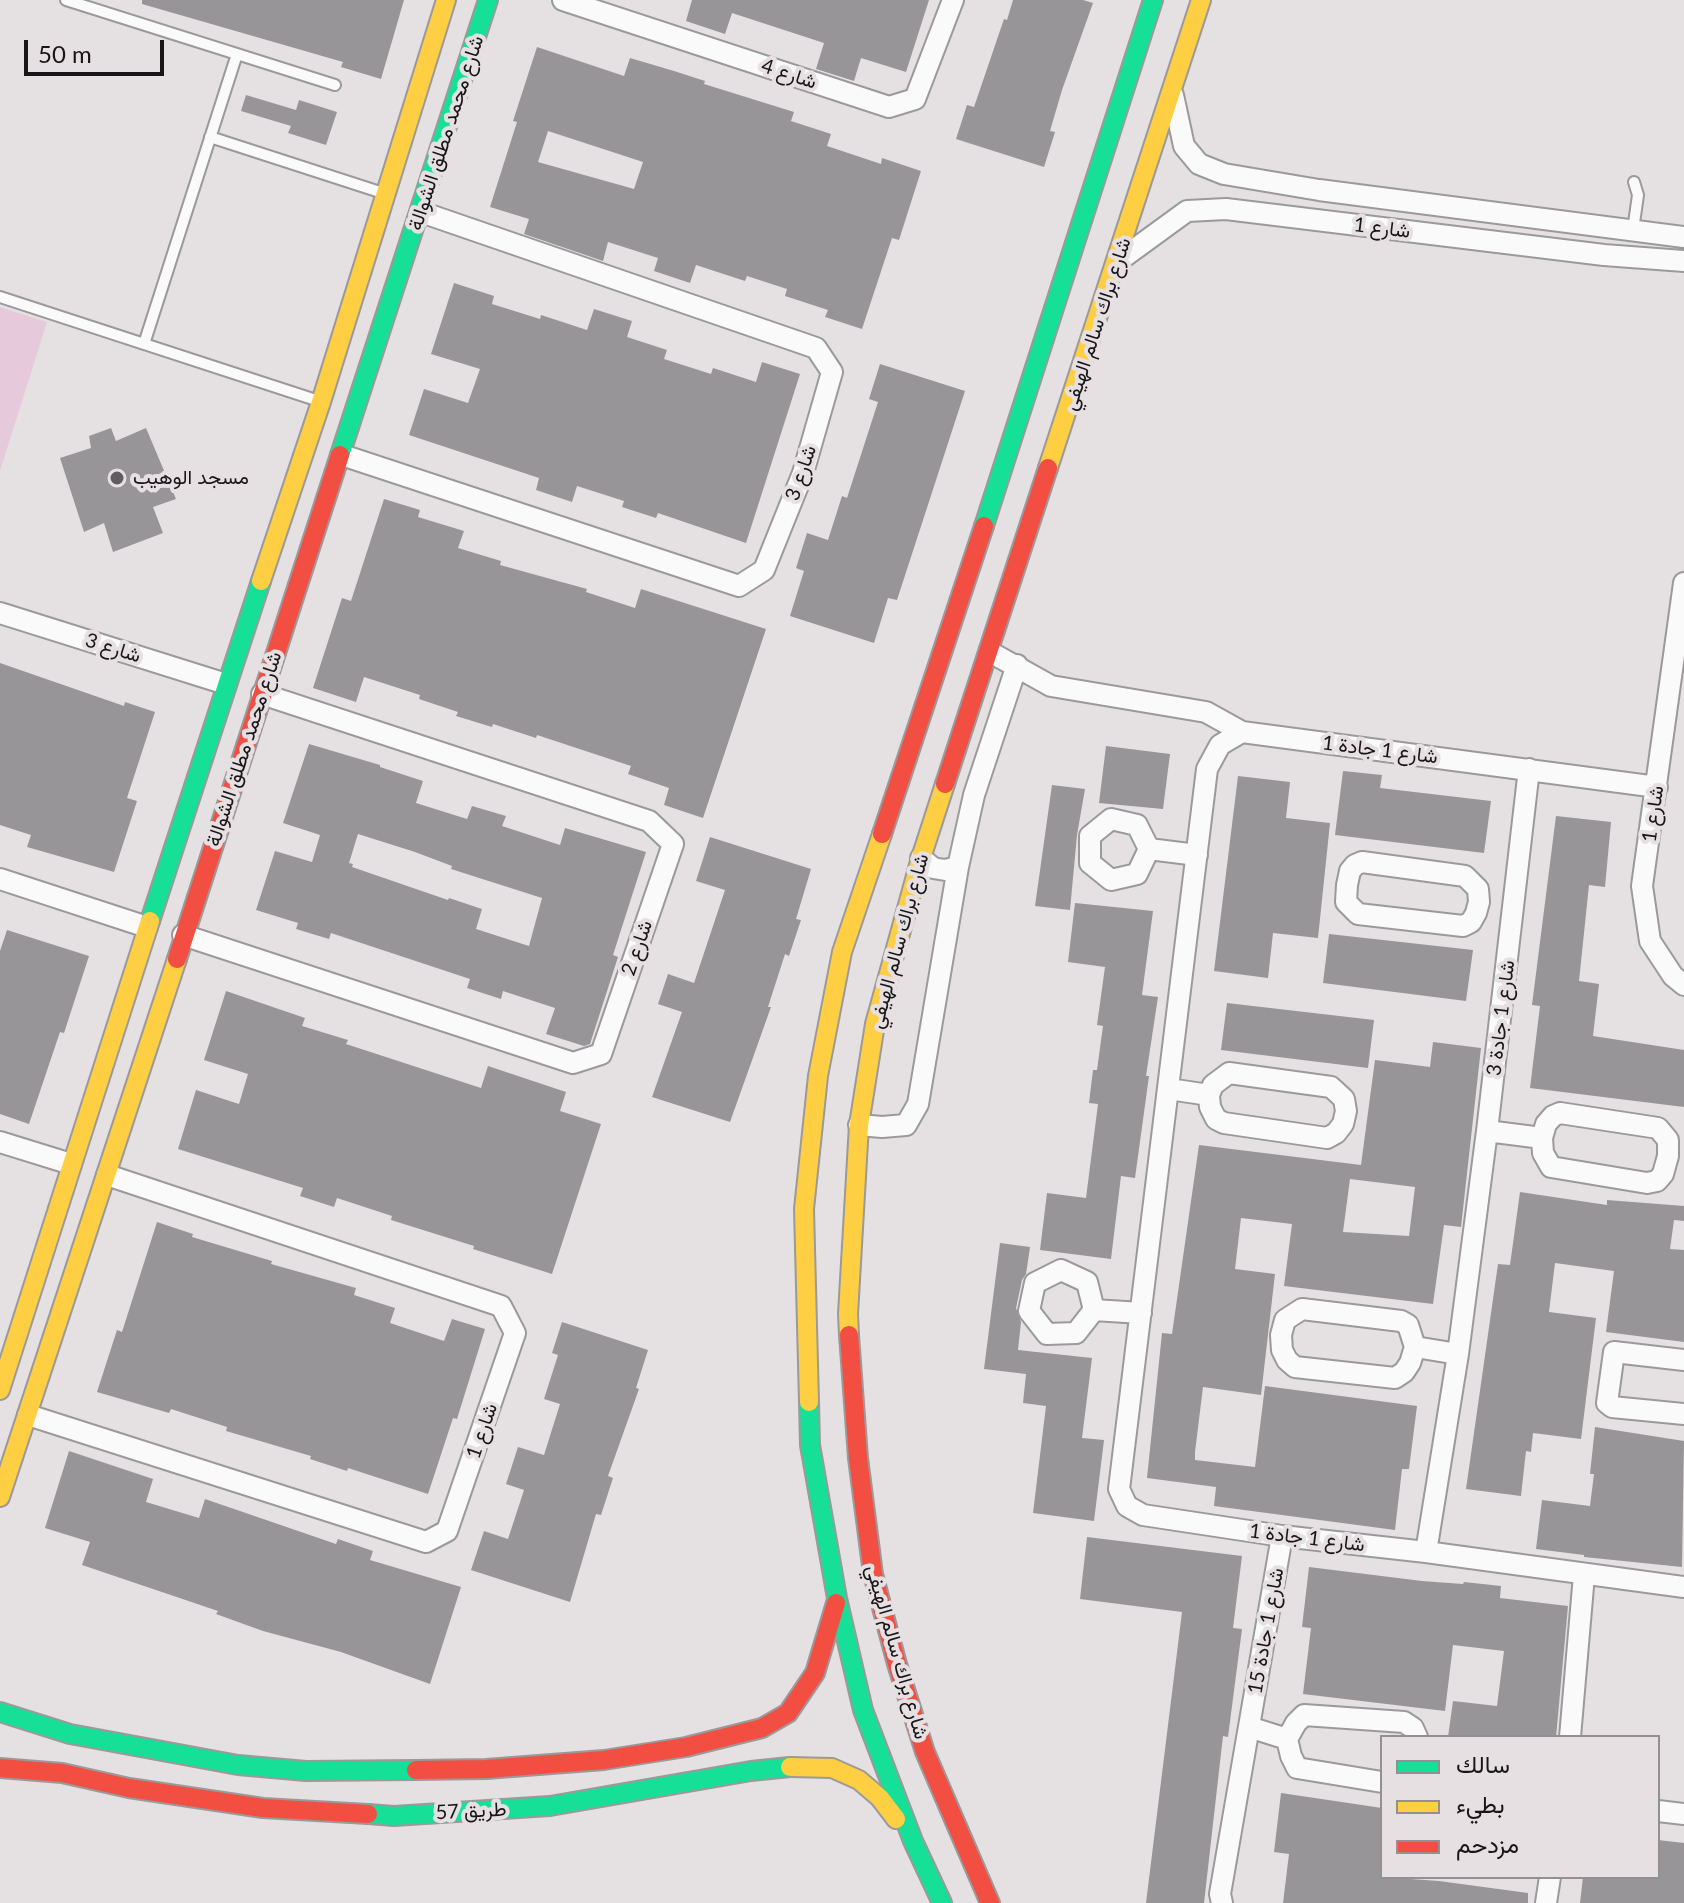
<!DOCTYPE html>
<meta charset="utf-8">
<style>
body{margin:0}
#map{position:relative;width:1684px;height:1903px;overflow:hidden;background:#e5e1e3;font-family:Lato,Vazirmatn,sans-serif}
canvas{display:block}
.legend{position:absolute;left:1380px;top:1735px;width:280px;height:144px;box-sizing:border-box;background:#e6e0e3;border:2px solid #948f92;margin:0;padding:10px 14px;list-style:none;font-size:24px;color:#181618}
.legend li{display:flex;align-items:center;gap:16px;height:40px}
.legend b{width:40px;border:2px solid #948f92}
.scale{position:absolute;left:24px;top:40px;width:140px;height:36px;box-sizing:border-box;border:4px solid #181618;border-top:0;padding-left:10px;font-size:24px;line-height:28px;white-space:nowrap;color:#181618;-webkit-text-stroke:6px #e6e0e3;paint-order:stroke}
</style>
<div id="map">
<canvas width="1684" height="1903"></canvas>
<ul class="legend">
<li><b style="height:10px;background:#16e098"></b>سالك</li>
<li><b style="height:10px;background:#ffcf43"></b>بطيء</li>
<li><b style="height:10px;background:#f24e42"></b>مزدحم</li>
</ul>
<div class="scale">50 m</div>
</div>
<script>
const ctx = document.querySelector('canvas').getContext('2d');
ctx.lineJoin = 'round';
function paint(path, color) {
  ctx.fillStyle = color;
  ctx.fill(path, 'evenodd');
}
function toPath(rows) {
  const path = new Path2D();
  for (const r of rows) {
    path.moveTo(r[0], r[1]);
    for (let i = 2; i < r.length; i += 2) path.lineTo(r[i], r[i + 1]);
  }
  return path;
}
function strokePath(path, color, width, dash) {
  ctx.strokeStyle = color;
  ctx.lineWidth = width;
  ctx.lineCap = dash ? 'butt' : 'round';
  ctx.setLineDash(dash || []);
  ctx.stroke(path);
}
function label(font, color, halo, rows, align = 'center') {
  ctx.font = font + ' Lato,Vazirmatn,sans-serif';
  ctx.lineWidth = 8;
  ctx.setLineDash([]);
  ctx.textBaseline = 'middle';
  ctx.strokeStyle = halo;
  ctx.fillStyle = color;
  for (const [text, x, y, turn = 0] of rows) {
    ctx.save();
    ctx.translate(x, y);
    ctx.rotate((+turn || 0) * Math.PI / 180);
    ctx.textAlign = isNaN(turn) ? turn : align;
    if (halo) ctx.strokeText(text, 0, 0);
    ctx.fillText(text, 0, 0);
    ctx.restore();
  }
}
paint(toPath([
 [0,307,47,322,0,471]
]), '#e6cadb');
paint(toPath([
 [142,0,404,0,381,79,341,67,343,62,142,4],
 [692,0,929,0,906,72,861,58,854,81,816,69,824,43,732,13,725,34,686,21],
 [1013,0,1083,0,1093,3,1062,90,1050,131,1055,132,1044,167,956,139,967,105,974,107,1004,19,1007,20],
 [537,47,624,76,630,58,674,71,705,81,704,84,794,112,791,121,831,134,827,146,881,164,882,158,921,171,899,240,892,238,862,329,825,317,828,310,785,296,787,289,747,276,745,281,696,265,690,283,654,271,658,258,608,242,603,261,524,234,529,219,490,207,517,122,513,121],
 [548,131,643,162,634,189,538,162],
 [246,95,296,110,299,100,337,112,326,145,288,133,291,126,241,111],
 [454,283,494,296,492,304,540,319,541,315,587,330,594,309,632,321,627,337,667,350,664,359,711,374,713,368,756,382,762,362,800,374,746,543,658,513,656,518,622,507,624,501,577,486,572,502,536,490,539,478,409,435,424,389,468,403,480,369,431,354],
 [880,364,965,391,897,600,888,598,874,643,790,616,804,571,796,568,807,533,828,540,842,496,847,498,878,402,869,399],
 [111,428,116,441,146,428,176,499,153,507,163,533,113,552,104,523,84,532,60,458,91,448,89,436],
 [384,499,420,510,418,517,464,531,458,548,501,561,500,565,587,589,586,592,635,608,641,589,766,629,703,818,664,805,669,788,628,774,631,766,537,735,536,738,493,724,492,727,456,716,458,712,419,699,420,695,364,677,356,702,313,688,342,598,351,601],
 [0,663,124,706,125,702,155,712,127,798,137,801,114,872,27,847,31,835,0,825],
 [309,744,380,765,380,767,423,781,416,803,467,819,472,806,506,816,502,826,560,845,565,828,646,852,613,955,618,957,590,1044,584,1046,546,1034,555,1008,503,991,501,999,467,988,470,979,331,933,329,939,296,929,298,923,256,910,275,851,312,862,320,835,283,823],
 [358,834,415,852,452,866,451,869,542,898,529,946,476,929,482,909,449,898,448,900,352,867,353,864,349,863],
 [1106,746,1170,754,1163,809,1099,803],
 [1343,771,1382,775,1380,788,1491,801,1484,853,1335,835],
 [1238,776,1290,782,1286,818,1330,823,1318,938,1273,933,1268,978,1214,971],
 [1052,785,1085,789,1077,835,1070,910,1035,906],
 [1556,816,1611,822,1605,887,1589,885,1579,981,1599,984,1593,1036,1684,1050,1684,1107,1530,1088,1540,1006,1532,1005],
 [710,837,811,869,796,919,801,920,789,956,785,954,768,1007,771,1007,730,1122,652,1097,682,1012,658,1004,668,974,694,983,725,890,696,881],
 [1075,903,1153,911,1142,995,1158,997,1146,1076,1149,1076,1135,1178,1121,1176,1111,1259,1040,1250,1047,1193,1086,1198,1098,1104,1089,1103,1093,1070,1097,1070,1103,1026,1097,1025,1105,967,1068,962],
 [7,930,89,956,64,1033,60,1032,29,1124,0,1114,0,951],
 [1329,934,1473,950,1466,1001,1323,983],
 [226,991,305,1018,302,1026,348,1040,346,1044,481,1088,488,1066,566,1092,560,1111,601,1124,552,1274,473,1249,474,1246,391,1220,392,1216,337,1198,334,1207,300,1196,303,1188,178,1149,196,1090,239,1104,248,1074,204,1060],
 [1227,1003,1374,1020,1368,1068,1221,1050],
 [1433,1042,1481,1048,1461,1227,1444,1225,1433,1304,1284,1286,1292,1224,1241,1218,1235,1269,1275,1274,1261,1395,1203,1387,1195,1452,1195,1460,1255,1467,1265,1386,1417,1406,1409,1469,1402,1469,1395,1530,1214,1506,1216,1487,1147,1478,1162,1333,1172,1334,1199,1145,1361,1165,1375,1060,1430,1067],
 [1350,1179,1415,1187,1409,1236,1343,1232],
 [1520,1192,1607,1205,1607,1200,1684,1206,1684,1221,1674,1220,1670,1249,1684,1250,1684,1342,1606,1332,1614,1271,1555,1263,1549,1312,1596,1318,1581,1439,1533,1433,1531,1452,1526,1451,1521,1496,1466,1489,1498,1264,1510,1265],
 [157,1222,193,1234,192,1237,272,1261,271,1264,356,1288,354,1295,395,1308,390,1323,444,1341,452,1319,485,1329,457,1419,453,1418,428,1494,348,1468,347,1471,310,1459,311,1456,226,1431,227,1427,171,1409,169,1413,97,1392,117,1330,122,1332],
 [1000,1243,1030,1247,1026,1274,1022,1280,1016,1308,1021,1322,1018,1350,1092,1358,1082,1438,1104,1440,1094,1521,1033,1513,1046,1406,1023,1403,1026,1374,984,1369],
 [562,1322,648,1350,636,1388,639,1389,608,1476,613,1478,601,1515,596,1514,570,1602,471,1570,484,1531,508,1539,524,1490,506,1484,518,1447,544,1455,560,1404,544,1399,558,1355,552,1353],
 [1595,1427,1684,1441,1682,1567,1584,1557,1584,1555,1536,1549,1542,1500,1590,1506,1594,1474,1590,1474],
 [69,1451,153,1479,146,1502,199,1518,205,1499,336,1544,338,1539,373,1551,370,1560,461,1587,430,1684,341,1652,263,1631,216,1614,218,1611,82,1565,90,1542,45,1528],
 [1087,1537,1242,1556,1233,1628,1242,1629,1228,1737,1223,1736,1204,1903,1146,1903,1182,1612,1080,1599],
 [1309,1567,1422,1581,1463,1584,1464,1582,1501,1586,1500,1598,1568,1606,1556,1737,1448,1737,1453,1701,1497,1706,1504,1651,1453,1645,1445,1711,1303,1694,1311,1628,1302,1627],
 [1281,1793,1382,1808,1382,1877,1439,1881,1528,1893,1528,1903,1283,1903,1289,1854,1274,1852],
 [1658,1840,1684,1843,1684,1903,1580,1903,1583,1877,1658,1877]
]), '#979597');
const lane = toPath([
 [66,0,335,85],
 [210,137,383,193],
 [1633,230,1638,195,1634,182],
 [0,297,319,401],
 [144,344,237,54]
]);
const street = toPath([
 [563,0,889,107,915,99,953,0],
 [1173,95,1184,146,1199,164,1224,174,1319,190,1684,237],
 [1117,262,1187,211,1226,209,1604,255,1684,261],
 [342,455,739,586,764,570,803,473,832,372,816,348,421,212],
 [1684,583,1642,886,1650,941,1673,976,1684,985],
 [0,613,226,684],
 [990,652,1051,686,1206,712,1242,732],
 [1657,787,1242,732,1220,745,1207,769,1119,1489,1127,1506,1143,1515,1282,1536,1426,1552,1684,1587],
 [1111,819,1137,825,1149,849,1137,874,1111,880,1090,863,1090,836,1111,819],
 [1149,849,1197,855],
 [921,858,933,868,945,870,958,867],
 [1362,862,1465,876,1478,889,1479,902,1476,913,1471,922,1463,926,1358,914,1346,902,1347,885,1350,871,1355,865,1362,862],
 [0,879,147,927],
 [183,935,573,1063,601,1054,673,844,649,821,262,694],
 [1169,1089,1209,1095,1210,1107,1216,1119,1224,1123,1327,1138,1336,1133,1343,1124,1346,1111,1344,1099,1331,1087,1229,1073,1213,1085,1209,1095],
 [859,1125,882,1127,906,1125,918,1104,958,867,974,795,1017,665],
 [1487,1131,1542,1138,1543,1153,1551,1167,1647,1183,1657,1181,1663,1174,1668,1156,1668,1140,1658,1128,1560,1113,1553,1116,1546,1124,1542,1138],
 [0,1142,71,1164],
 [1061,1270,1087,1282,1094,1310,1076,1333,1047,1334,1029,1311,1035,1283,1061,1270],
 [1094,1310,1141,1313],
 [1415,1347,1408,1325,1401,1321,1302,1309,1285,1320,1281,1335,1282,1350,1287,1360,1295,1367,1395,1378,1404,1372,1410,1363,1415,1347,1458,1354],
 [1684,1360,1614,1352,1607,1403,1612,1407,1684,1414],
 [28,1415,426,1542,447,1531,515,1333,501,1306,107,1175],
 [1426,1552,1458,1354,1487,1131,1529,769],
 [1249,1727,1287,1739],
 [1570,1737,1584,1575],
 [1382,1782,1297,1768,1291,1756,1287,1739,1296,1723,1304,1715,1404,1722,1413,1728,1417,1737],
 [1658,1811,1684,1814],
 [1222,1903,1220,1894,1282,1536],
 [1546,1903,1550,1877]
]);
const fast = toPath([
 [340,455,488,0],
 [984,526,1153,0],
 [150,921,261,581],
 [809,1402,810,1445,837,1598,863,1710,913,1841,942,1903],
 [0,1712,70,1734,238,1765,306,1771,416,1770],
 [368,1814,394,1816,550,1806,751,1771,790,1767]
]);
const slow = toPath([
 [1048,468,1201,0],
 [261,581,321,402,446,0],
 [849,1335,848,1314,859,1125,875,1024,921,858,945,784],
 [0,1390,150,921],
 [809,1402,804,1209,818,1076,842,952,882,834],
 [0,1497,177,959],
 [790,1767,832,1768,859,1780,880,1798,896,1819]
]);
const jam = toPath([
 [945,784,1048,468],
 [882,834,984,526],
 [177,959,340,455],
 [849,1335,858,1458,873,1574,897,1664,925,1752,990,1903],
 [0,1768,62,1773,129,1788,263,1808,368,1814],
 [416,1770,486,1769,604,1760,686,1747,762,1728,788,1713,815,1673,836,1603]
]);
strokePath(lane, '#9b999a', 14);
strokePath(street, '#9b999a', 24);
strokePath(fast, '#9b999a', 22);
strokePath(slow, '#9b999a', 22);
strokePath(jam, '#9b999a', 22);
strokePath(lane, '#fbfafb', 10);
strokePath(street, '#fbfafb', 20);
strokePath(fast, '#16e098', 18);
strokePath(slow, '#ffcf43', 18);
strokePath(jam, '#f24e42', 18);
for (const [x, y, r, color] of [
 [117,478,8,"#605d5f"]
]) {
  const dot = new Path2D();
  dot.arc(x, y, r, 0, 2 * Math.PI);
  ctx.fillStyle = color;
  ctx.fill(dot);
  strokePath(dot, '#e6e0e3', 3);
}
label('20px', '#181618', '#e6e0e3', [
 ["شارع 4",789,74,18],
 ["شارع محمد مطلق الشوالة",446,133,-72],
 ["شارع 1",1382,228,7],
 ["شارع براك سالم الهيفي",1097,324,-72],
 ["شارع 3",801,473,-71],
 ["شارع 3",113,648,17],
 ["شارع محمد مطلق الشوالة",244,749,-72],
 ["شارع 1 جادة 1",1380,750,7],
 ["شارع 1",1653,814,-82],
 ["شارع براك سالم الهيفي",899,941,-75],
 ["شارع 2",637,948,-71],
 ["شارع 1 جادة 3",1501,1018,-83],
 ["شارع 1",482,1431,-71],
 ["شارع 1 جادة 1",1307,1538,7],
 ["شارع 1 جادة 15",1266,1631,-80],
 ["شارع براك سالم الهيفي",897,1652,74],
 ["طريق 57",471,1811,-3]
]);
label('20px', '#181618', '#e6e0e3', [
 ["مسجد الوهيب",133,478]
], 'left');
</script>
